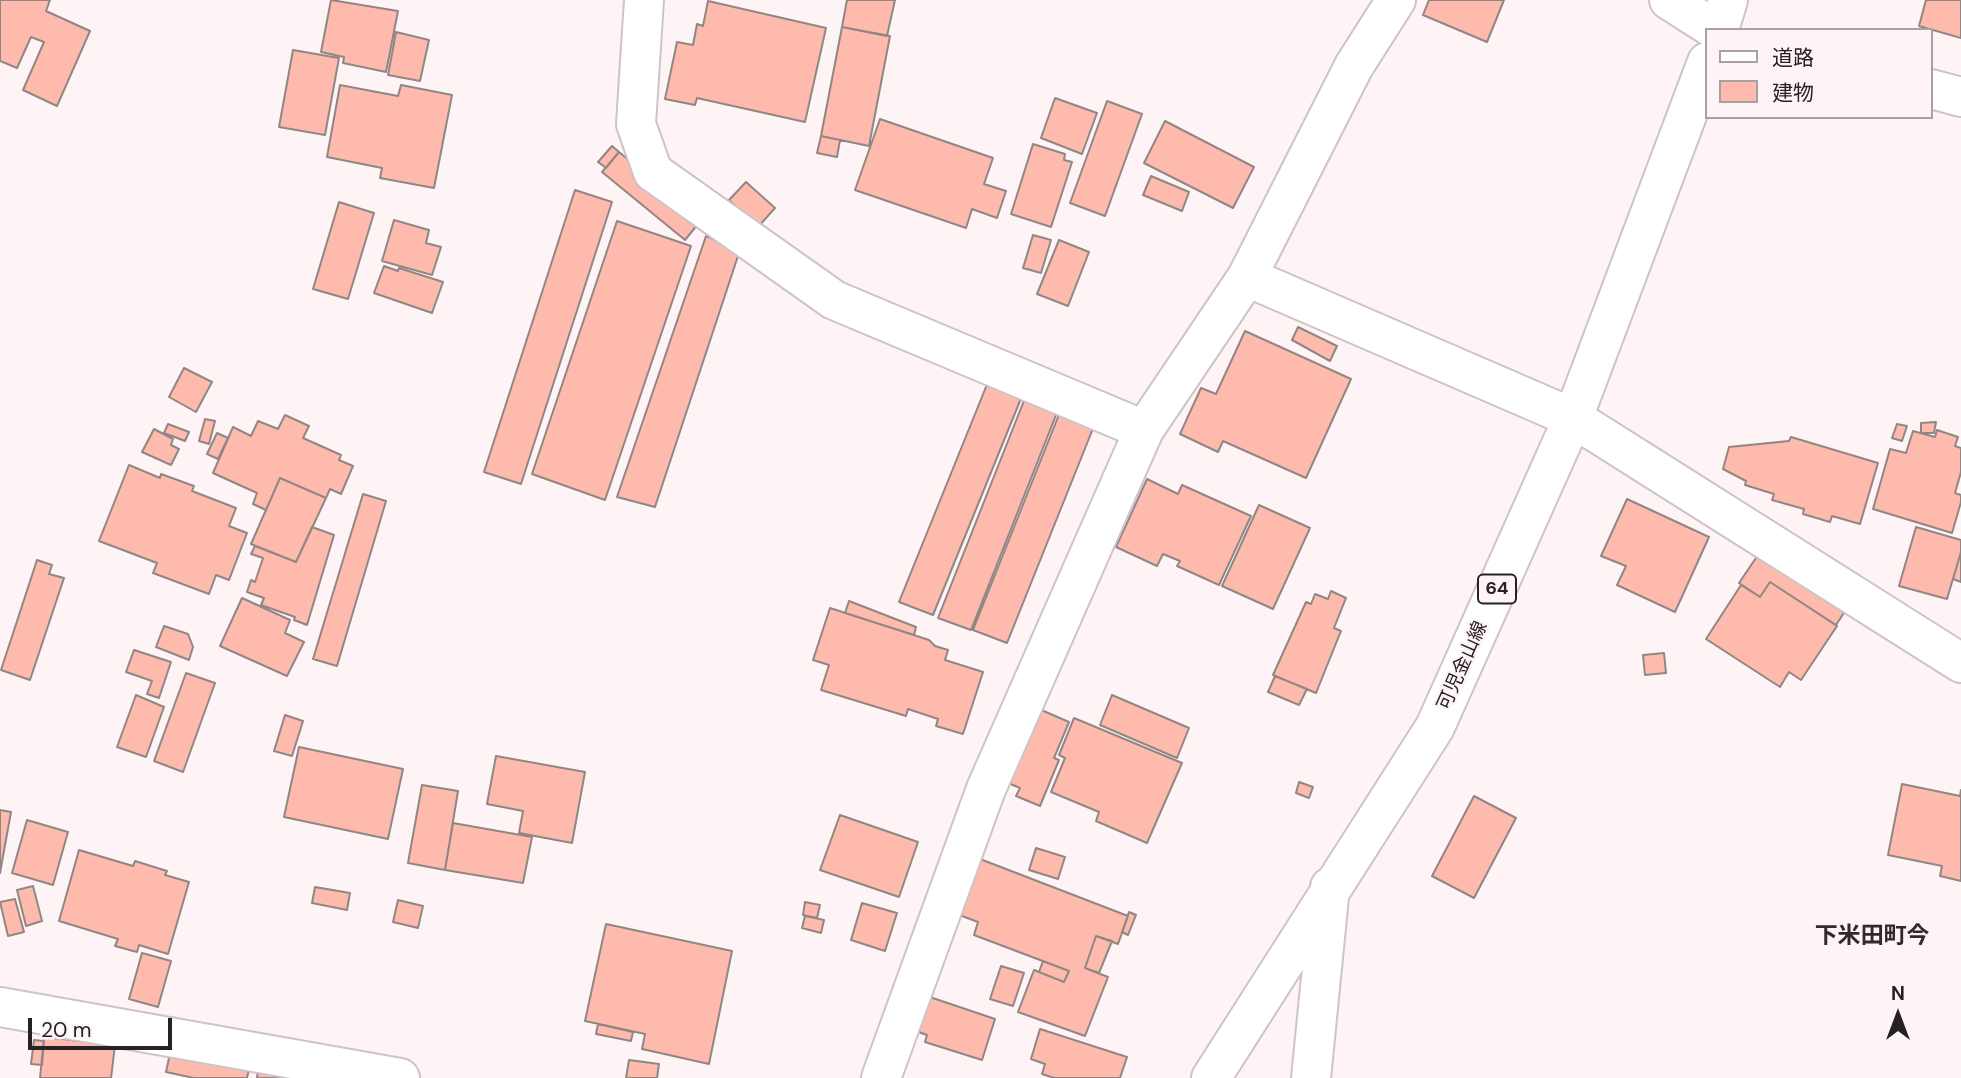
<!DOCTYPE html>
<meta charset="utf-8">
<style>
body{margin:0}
#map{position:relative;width:1961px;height:1078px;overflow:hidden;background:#fef4f6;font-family:"DM Sans","Noto Sans JP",sans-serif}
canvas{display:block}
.legend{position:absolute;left:1705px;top:28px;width:228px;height:91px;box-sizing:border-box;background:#fef4f6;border:2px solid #a8a0a2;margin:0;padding:9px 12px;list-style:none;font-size:21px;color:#262223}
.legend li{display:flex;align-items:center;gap:14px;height:35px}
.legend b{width:35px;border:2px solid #a8a0a2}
.north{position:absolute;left:1863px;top:980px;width:70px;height:70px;-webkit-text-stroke:5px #fef4f6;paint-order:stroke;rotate:0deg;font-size:19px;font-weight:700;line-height:28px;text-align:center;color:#262223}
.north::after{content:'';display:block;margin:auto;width:24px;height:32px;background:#262223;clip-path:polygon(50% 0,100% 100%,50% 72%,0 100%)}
.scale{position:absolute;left:28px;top:1018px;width:144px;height:32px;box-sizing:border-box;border:4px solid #262223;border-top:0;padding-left:9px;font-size:21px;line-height:24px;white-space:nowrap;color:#262223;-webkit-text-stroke:5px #fef4f6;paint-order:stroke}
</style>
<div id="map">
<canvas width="1961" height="1078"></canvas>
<ul class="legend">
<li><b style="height:9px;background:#fff"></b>道路</li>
<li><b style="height:19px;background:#febaad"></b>建物</li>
</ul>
<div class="north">N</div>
<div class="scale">20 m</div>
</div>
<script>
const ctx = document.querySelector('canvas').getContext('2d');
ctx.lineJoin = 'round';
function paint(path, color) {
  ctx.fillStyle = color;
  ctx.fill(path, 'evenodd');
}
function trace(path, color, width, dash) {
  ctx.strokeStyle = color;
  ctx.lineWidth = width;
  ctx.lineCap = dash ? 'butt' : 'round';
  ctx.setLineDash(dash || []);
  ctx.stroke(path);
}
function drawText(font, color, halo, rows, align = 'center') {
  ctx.font = font + ' "DM Sans","Noto Sans JP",sans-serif';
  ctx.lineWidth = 5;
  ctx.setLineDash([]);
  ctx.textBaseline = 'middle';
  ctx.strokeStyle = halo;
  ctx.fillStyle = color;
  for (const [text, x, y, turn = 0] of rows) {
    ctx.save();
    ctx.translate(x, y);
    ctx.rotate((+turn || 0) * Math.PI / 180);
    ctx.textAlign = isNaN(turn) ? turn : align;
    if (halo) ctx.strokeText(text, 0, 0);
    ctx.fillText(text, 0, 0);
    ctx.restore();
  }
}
const building = new Path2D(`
 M0,0H50L46,11L90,31L57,106L23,90L44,42L31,37L17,68L0,61Z
 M331,0L398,11L386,72L343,63L344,57L321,52Z
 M847,0H895L887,36L842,27Z
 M1429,0H1504L1487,42L1423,15Z
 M1926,0H1961V38L1919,26Z
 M708,1L826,28L805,122L697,98L695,105L665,99L677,42L693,45L697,24L703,26Z
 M842,27L890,36L869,146L821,136Z
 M396,32L429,40L420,81L388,75Z
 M293,50L339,58L325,135L279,127Z
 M340,85L398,96L401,85L452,95L434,188L380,178L382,168L327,157Z
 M1055,98L1097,113L1082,154L1041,138Z
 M1107,101L1142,114L1105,216L1070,203Z
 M880,119L993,158L984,184L1006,191L997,218L972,209L966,228L855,190Z
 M1165,121L1254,167L1233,208L1144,163Z
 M821,136L840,140L837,157L817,153Z
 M1033,144L1065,154L1064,160L1072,162L1051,227L1011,214Z
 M612,146L619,152L606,168L598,162Z
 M619,152L702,219L685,240L602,172Z
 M1151,176L1189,192L1182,211L1143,195Z
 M746,182L775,208L758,227L729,200Z
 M575,190L612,202L521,484L484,472Z
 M339,202L374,213L348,299L313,289Z
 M394,220L429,230L426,243L441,247L432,275L382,261Z
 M617,221L691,246L605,500L532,474Z
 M1033,235L1051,240L1041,273L1023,268Z
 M706,236L740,250L655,507L617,497Z
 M1059,240L1089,252L1068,306L1037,294Z
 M384,266L398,271L399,268L443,282L432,313L374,293Z
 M1298,327L1337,346L1330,361L1292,340Z
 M1245,331L1351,379L1306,478L1223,441L1218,452L1180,434L1201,388L1216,394Z
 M184,368L212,382L196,412L169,397Z
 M990,377L1024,391L933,615L899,602Z
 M1027,393L1060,405L971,630L938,618Z
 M1062,407L1096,421L1007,643L973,630Z
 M285,415L309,426L303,438L341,455L339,460L353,466L341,494L330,489L326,498L280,478L266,510L253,504L257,493L213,473L233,427L251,436L258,421L278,429Z
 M205,419L215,421L209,444L199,441Z
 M1936,422L1934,433H1921V423Z
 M168,424L189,432L185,441L164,433Z
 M1897,424L1907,426L1902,441L1892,438Z
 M154,429L173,439L171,445L179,449L171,465L142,452Z
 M1937,430L1958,437L1955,446L1961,448V472L1955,493L1961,495V502L1952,533L1873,509L1890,449L1906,453L1913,431L1935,437Z
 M217,433L228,438L218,459L207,454Z
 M1791,437L1878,463L1860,524L1832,516L1830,522L1803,514L1804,509L1772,500L1774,494L1745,485L1746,481L1723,469L1729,447L1789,441Z
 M129,465L160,478L161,474L194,486L192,491L236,508L229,526L247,533L229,580L216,575L209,594L153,573L157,563L99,541Z
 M280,478L326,498L296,562L251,544Z
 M1147,479L1178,494L1182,485L1251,516L1219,585L1177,566L1180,561L1163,554L1157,566L1116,547Z
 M363,494L386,501L337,666L313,659Z
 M1627,499L1709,537L1675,612L1617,585L1626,566L1601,556Z
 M1259,505L1310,528L1273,609L1222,586Z
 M312,527L334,535L307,625L294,620L295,617L261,605L264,598L247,592L251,580L255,582L263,558L251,554L255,546L296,562Z
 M1916,527L1961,540V552L1947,599L1899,586Z
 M1764,546L1851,602L1836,625L1770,582L1760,597L1739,583Z
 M1961,552V582L1953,579Z
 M37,560L52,565L49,574L64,578L30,680L1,670Z
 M1770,582L1837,626L1801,680L1789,672L1780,687L1706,639L1741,585L1760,597Z
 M1331,591L1346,598L1334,628L1341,631L1316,693L1273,675L1306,602L1311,604L1315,594L1328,599Z
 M242,598L290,620L285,633L304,642L287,676L220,646Z
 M849,601L916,627L914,635L845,613Z
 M830,608L929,640L935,646L948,650L945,660L983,672L963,734L936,726L938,719L908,709L906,716L821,690L829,665L813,660Z
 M164,626L188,634L193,647L189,660L156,647Z
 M134,650L171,662L159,698L147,694L152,681L126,672Z
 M1664,653L1666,673L1645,675L1643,655Z
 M186,673L215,683L183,772L154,761Z
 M1275,676L1307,689L1299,705L1268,692Z
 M136,695L164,707L146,757L117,747Z
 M1112,695L1189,728L1177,758L1100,725Z
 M1032,706L1069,722L1054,758L1059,760L1040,806L1016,796L1020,788L1001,780Z
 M285,715L303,721L292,756L274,751Z
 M1074,718L1182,763L1147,843L1096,821L1099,812L1051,792L1065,758L1059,755Z
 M299,747L403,769L388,839L284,817Z
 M496,756L585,772L572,843L519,833L523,811L487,804Z
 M1299,782L1313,787L1309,798L1296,793Z
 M1902,784L1960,796L1961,790V881L1940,876L1942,866L1888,855Z
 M422,785L458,791L445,870L408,863Z
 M1474,796L1516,818L1474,898L1432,876Z
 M0,810L11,812L0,873Z
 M840,815L918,842L899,897L820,870Z
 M27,820L68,832L53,885L12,873Z
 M453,823L532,837L523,883L445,870Z
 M1036,848L1065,857L1058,879L1029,870Z
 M79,850L133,866L135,861L167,871L165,875L189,882L168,954L139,945L137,952L115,946L118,939L59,921Z
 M967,854L1128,916L1118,944L1096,936L1085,968L1108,977L1085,1036L1018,1012L1034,970L1064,982L1069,971L974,935L978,922L946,910Z
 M33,886L42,921L26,926L17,890Z
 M315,887L350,893L347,910L312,903Z
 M15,899L24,932L8,936L0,902Z
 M398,900L423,906L418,928L393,922Z
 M805,902L820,905L817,918L803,915Z
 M862,903L897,913L885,951L851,940Z
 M1129,912L1136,915L1128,935L1122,932Z
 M805,916L824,920L821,933L802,928Z
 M606,924L732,951L709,1064L642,1049L645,1034L585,1021Z
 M1096,936L1112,941L1099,973L1085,968Z
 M142,953L171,961L158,1007L129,999Z
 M1043,961L1069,971L1064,982L1039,972Z
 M1001,966L1024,973L1013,1006L990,999Z
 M918,993L995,1019L982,1060L925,1042L927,1035L907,1028Z
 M598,1024L633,1032L631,1041L596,1034Z
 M1040,1029L1127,1057L1120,1078H1054L1042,1074L1045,1064L1031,1059Z
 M44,1037L115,1045L111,1078H40Z
 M34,1040L44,1041L42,1065L31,1064Z
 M171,1049L250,1065L247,1078H194L166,1072Z
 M629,1060L659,1064L657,1078H626Z
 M258,1070L300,1078H257Z`);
paint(building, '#febaad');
trace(building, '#908785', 2);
const minor = new Path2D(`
 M644,0L636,124L653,172L834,300L1144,430
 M1669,0L1716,30
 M1931,89L1961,97
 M1247,277L1573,418L1961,663
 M0,1007L400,1078
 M881,1078L986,789L1144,430L1247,277L1354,66L1396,0
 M1311,1078L1330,887`);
const major = new Path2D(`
 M1719,30L1728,0
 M1211,1078L1435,727L1573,418L1707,62`);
trace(minor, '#cec4c7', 42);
trace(major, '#cec4c7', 42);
trace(minor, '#fff', 38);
trace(major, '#fff', 38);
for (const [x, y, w] of [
 [1497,589,38]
]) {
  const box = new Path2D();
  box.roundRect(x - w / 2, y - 14.5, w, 29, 5);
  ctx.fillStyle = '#fef4f6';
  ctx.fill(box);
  trace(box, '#262223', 2);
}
drawText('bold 18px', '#262223', null, [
 ["64",1497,589]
]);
drawText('19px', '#262223', '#fef4f6', [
 ["可児金山線",1463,666,-66]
]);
drawText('bold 23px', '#31292b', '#fef4f6', [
 ["下米田町今",1872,937]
]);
</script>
